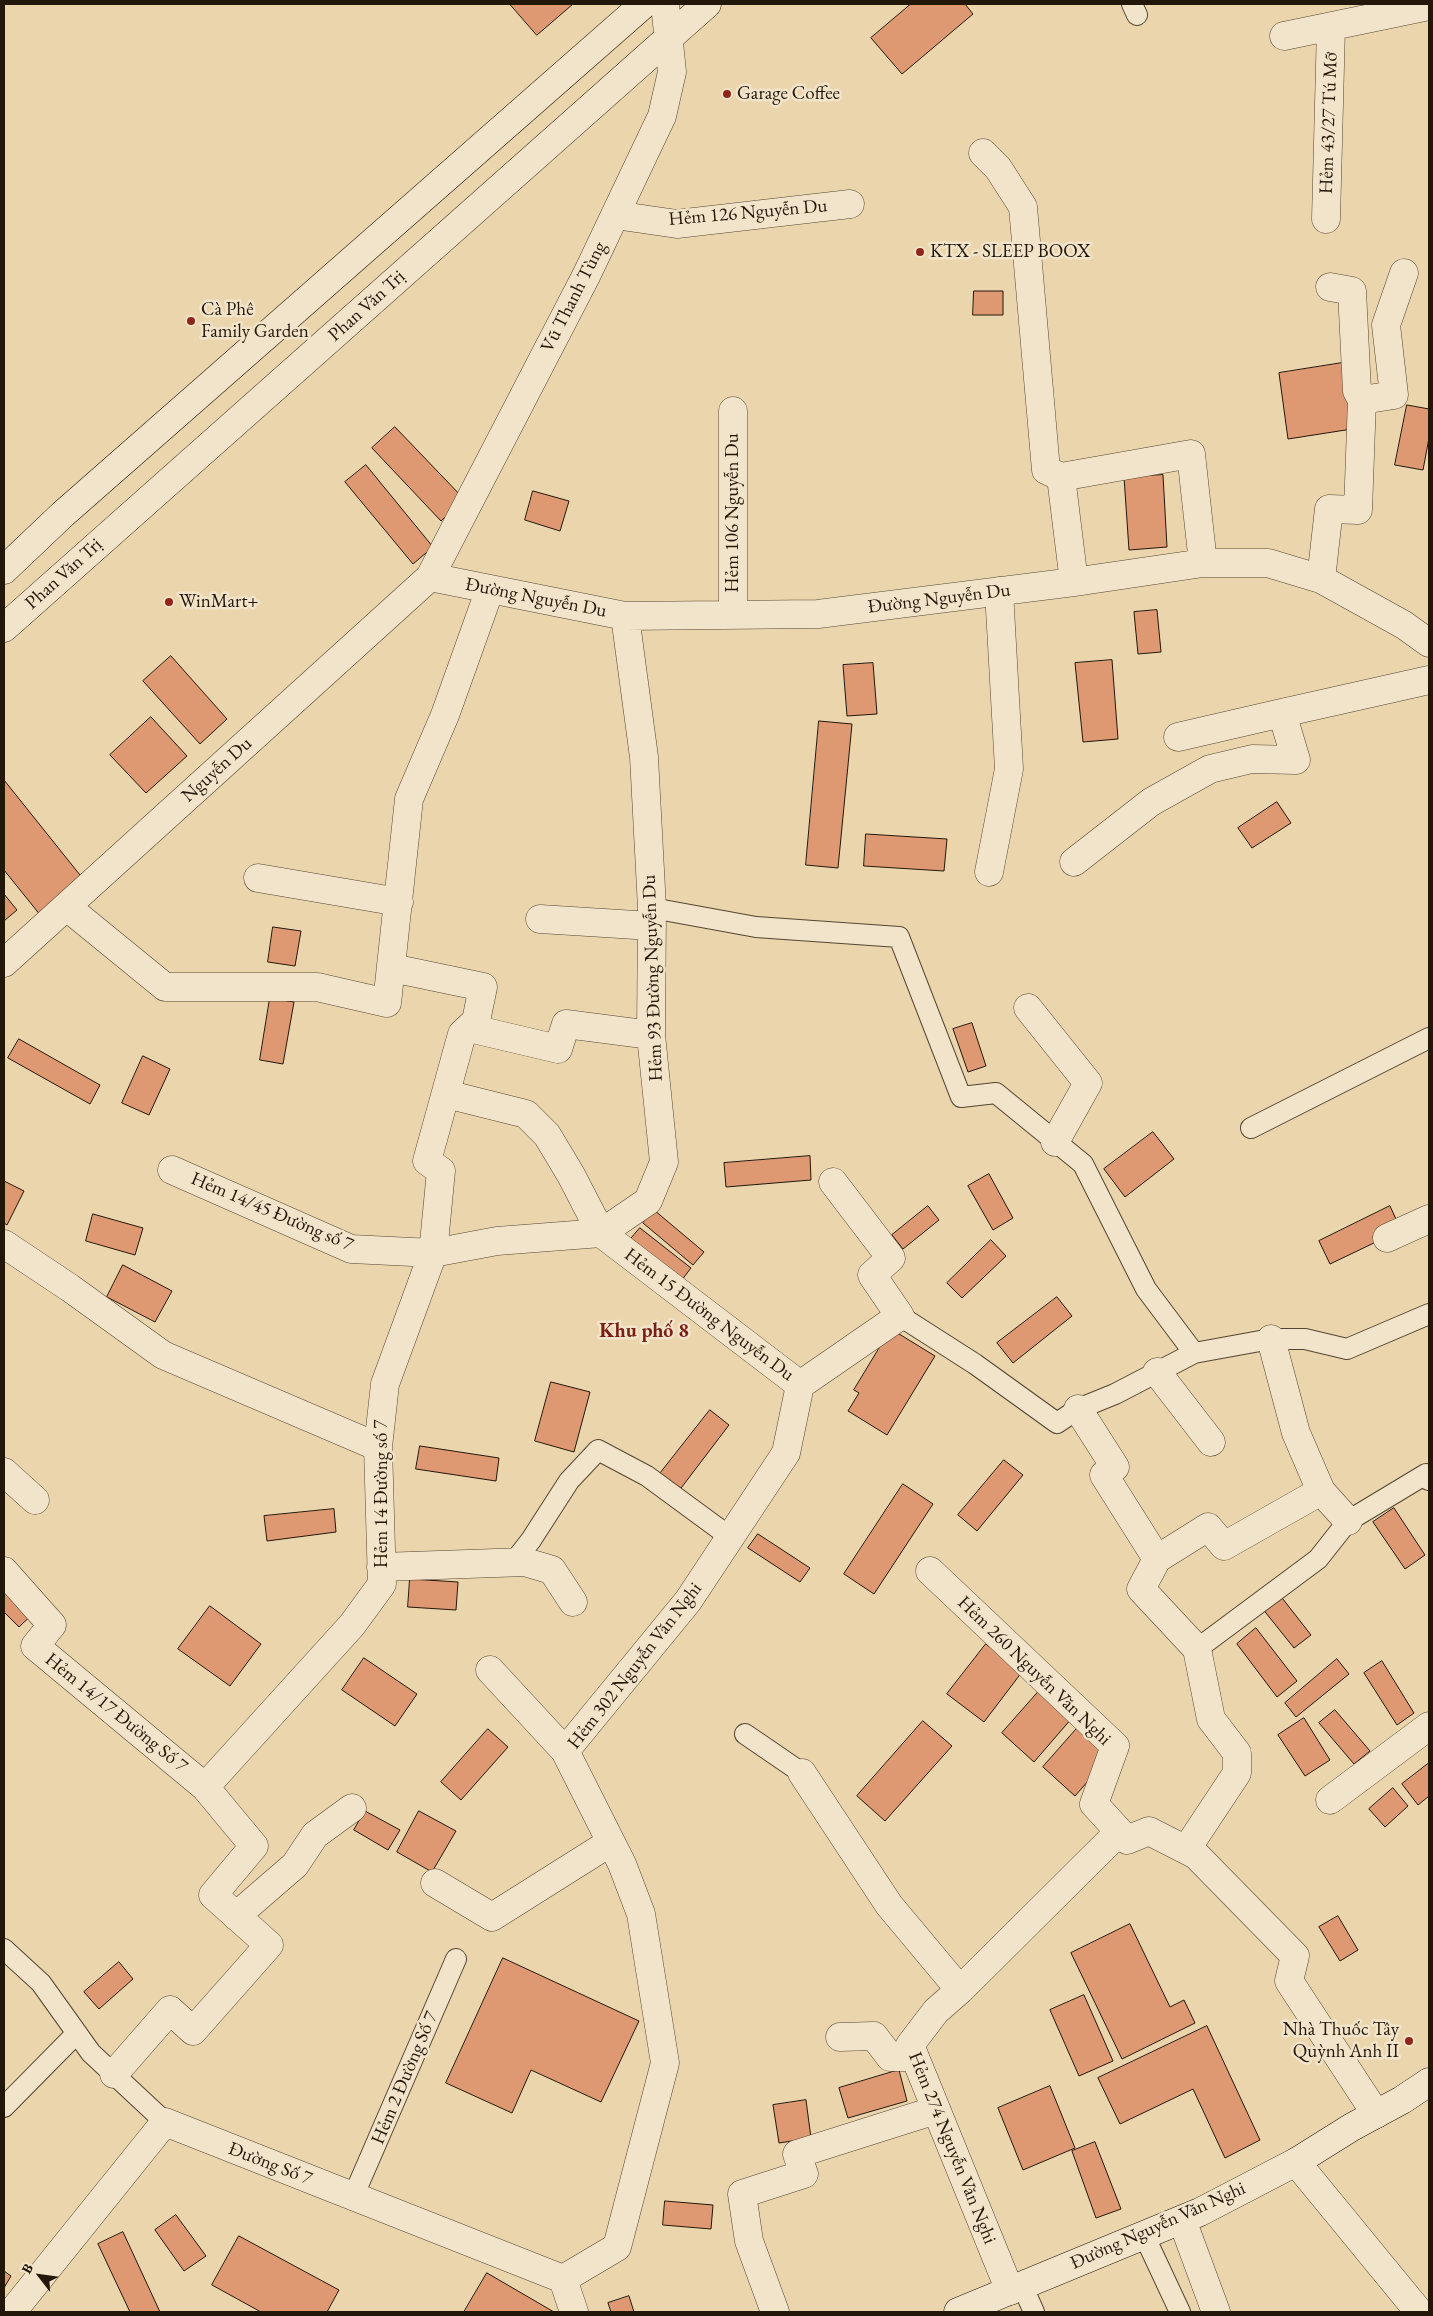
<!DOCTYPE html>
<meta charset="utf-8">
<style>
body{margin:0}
#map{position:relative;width:1433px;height:2316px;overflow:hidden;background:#ebd5ad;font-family:"EB Garamond",serif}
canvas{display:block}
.frame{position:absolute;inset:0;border:5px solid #221709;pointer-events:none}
.north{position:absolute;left:15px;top:2251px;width:50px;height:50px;-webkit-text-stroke:4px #f2e4ca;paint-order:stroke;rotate:300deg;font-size:14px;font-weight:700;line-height:20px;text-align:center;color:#221709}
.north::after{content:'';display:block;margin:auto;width:18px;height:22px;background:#221709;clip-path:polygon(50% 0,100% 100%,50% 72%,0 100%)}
</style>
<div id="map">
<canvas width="1433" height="2316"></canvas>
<div class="frame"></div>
<div class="north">B</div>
</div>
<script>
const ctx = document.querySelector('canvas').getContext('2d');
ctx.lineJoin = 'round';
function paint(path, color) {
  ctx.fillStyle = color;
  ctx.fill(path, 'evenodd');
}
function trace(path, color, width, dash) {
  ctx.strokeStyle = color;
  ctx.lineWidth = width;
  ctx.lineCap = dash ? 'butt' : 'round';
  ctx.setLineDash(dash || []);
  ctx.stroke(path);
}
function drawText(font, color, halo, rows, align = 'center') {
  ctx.font = font + ' "EB Garamond",serif';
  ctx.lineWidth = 5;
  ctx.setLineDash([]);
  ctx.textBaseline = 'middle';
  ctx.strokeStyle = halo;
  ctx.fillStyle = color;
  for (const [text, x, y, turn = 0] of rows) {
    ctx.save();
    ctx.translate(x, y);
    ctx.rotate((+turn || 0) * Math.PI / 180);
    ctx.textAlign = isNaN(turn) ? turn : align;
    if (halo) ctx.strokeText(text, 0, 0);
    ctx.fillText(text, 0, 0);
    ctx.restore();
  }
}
const building = new Path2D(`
 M510,4H573L537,35Z
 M911,4H965L973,14L902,74L871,38Z
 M974,291H1003V315H973Z
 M1342,363L1352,429L1288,439L1279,373Z
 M1407,405L1429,409V438L1423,470L1395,465Z
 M395,427L464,499L441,521L372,448Z
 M366,465L433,547L413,564L345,482Z
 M1163,475L1167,547L1129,550L1124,477Z
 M533,491L569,501L560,531L525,520Z
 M1157,610L1161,652L1138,654L1134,612Z
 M171,656L227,719L200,744L143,681Z
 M1112,660L1118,739L1083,742L1075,663Z
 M873,663L877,714L847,716L843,665Z
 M151,717L187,756L146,793L110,755Z
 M819,721L852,724L838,868L806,865Z
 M4,780L84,880L41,916L4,870Z
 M1277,802L1291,823L1252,848L1238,828Z
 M866,834L947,839L944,871L864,866Z
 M4,894L17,910L4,921Z
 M273,927L301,931L295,966L268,962Z
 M270,998L294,1002L283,1064L260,1060Z
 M972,1023L986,1066L968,1072L953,1029Z
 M19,1039L100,1085L90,1104L8,1058Z
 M143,1056L170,1069L149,1115L122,1103Z
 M1153,1132L1174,1159L1125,1197L1104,1169Z
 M810,1156L811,1180L726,1187L724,1163Z
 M989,1174L1013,1218L993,1230L968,1186Z
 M4,1181L24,1191L7,1225L4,1223Z
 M928,1206L939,1220L903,1249L892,1235Z
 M1390,1206L1401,1230L1330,1264L1319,1241Z
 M654,1210L704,1252L693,1265L643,1223Z
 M93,1214L143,1228L135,1255L86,1241Z
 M640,1228L691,1268L681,1281L629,1241Z
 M991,1240L1006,1256L962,1298L947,1283Z
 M123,1265L172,1291L155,1322L107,1297Z
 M1057,1297L1072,1316L1013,1363L997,1343Z
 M891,1329L935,1356L887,1435L848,1411L859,1393L854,1390Z
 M551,1382L590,1392L574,1452L535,1441Z
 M710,1410L729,1425L675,1496L655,1480Z
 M420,1446L499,1458L496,1481L416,1469Z
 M1004,1460L1023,1475L977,1531L958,1515Z
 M903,1484L933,1504L874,1594L844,1574Z
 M1394,1508L1425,1555L1405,1569L1373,1522Z
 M334,1509L336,1532L267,1541L264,1516Z
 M758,1534L810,1568L800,1582L748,1548Z
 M4,1576L38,1609L19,1627L4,1612Z
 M410,1579L458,1582L456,1610L408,1607Z
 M1279,1594L1311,1635L1294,1648L1262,1608Z
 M210,1606L261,1644L230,1686L178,1649Z
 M1256,1628L1297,1681L1277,1697L1237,1644Z
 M986,1644L1022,1672L984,1722L947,1694Z
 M364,1658L417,1694L395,1726L342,1690Z
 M1337,1659L1349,1674L1296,1717L1285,1703Z
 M1382,1661L1414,1713L1397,1725L1364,1673Z
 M1040,1690L1072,1718L1034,1762L1002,1733Z
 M1335,1710L1370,1751L1354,1764L1319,1723Z
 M1304,1718L1330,1760L1305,1776L1278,1735Z
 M923,1721L952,1746L885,1821L857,1796Z
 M1080,1725L1112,1754L1075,1796L1043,1767Z
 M488,1729L508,1747L461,1800L441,1782Z
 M1429,1763V1796L1418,1805L1402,1784Z
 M1393,1788L1408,1806L1385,1827L1369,1809Z
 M365,1811L400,1830L388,1850L354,1830Z
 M419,1811L456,1831L432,1872L397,1852Z
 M1338,1916L1358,1950L1340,1961L1319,1927Z
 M1130,1924L1170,2007L1184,2000L1195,2023L1122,2059L1071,1953Z
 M503,1958L639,2021L601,2102L531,2070L512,2113L446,2083Z
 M119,1962L133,1979L99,2009L84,1992Z
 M1084,1995L1113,2061L1079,2076L1050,2010Z
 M1207,2026L1260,2140L1225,2158L1193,2089L1120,2124L1098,2078Z
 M899,2070L907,2101L848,2118L839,2088Z
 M1050,2086L1075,2148L1023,2170L998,2108Z
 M806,2100L811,2138L779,2143L773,2105Z
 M1095,2142L1121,2209L1096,2218L1072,2151Z
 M665,2201L713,2205L711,2229L663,2225Z
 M176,2215L206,2256L184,2271L155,2230Z
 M123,2232L160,2312H130L98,2244Z
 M239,2236L339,2290L327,2312H261L212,2285Z
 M4,2271L11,2276L4,2288Z
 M487,2273L554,2312H464Z
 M629,2296L634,2312H611L608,2303Z`);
paint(building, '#df9972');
trace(building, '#221709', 1);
const service = new Path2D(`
 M1132,4L1137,15
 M652,908L756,927L899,937L961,1097L996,1093L1083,1164L1146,1289L1194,1353
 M1251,1128L1429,1038
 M900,1316L975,1364L1057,1423L1078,1409L1115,1394L1194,1353L1271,1339H1305L1347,1349L1429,1314
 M513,1563L531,1540L569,1481L598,1450L647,1476L730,1537
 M1197,1649L1318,1559L1348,1521L1426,1474L1429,1480
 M745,1734L802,1773
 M4,1949L41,1983L91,2053L165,2122
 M4,2107L77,2033
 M353,2197L456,1959
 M1144,2235L1180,2312
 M1022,2285L1034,2312`);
const minor = new Path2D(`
 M1284,36L1429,6
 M983,153L998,168L1023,207L1046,470L1061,477L1074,582
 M615,215L677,224L850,204
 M1326,219L1331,27
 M1330,287L1352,291L1357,391L1362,400
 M1061,477L1191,454L1203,563
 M430,577L625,616L818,614L1074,582L1203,563H1268L1321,579L1404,625L1429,643
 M1321,579L1329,509L1358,510L1362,400L1394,395L1386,325L1404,273
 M733,615V411
 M1178,737L1282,713
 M1074,862L1151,802L1210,769L1252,759L1296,760L1282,713L1429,680
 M989,872L1009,769L999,591
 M258,878L399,902
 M67,907L165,987H317L387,1003L409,799L445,715L490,589
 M540,919L652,926
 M4,963L430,577L587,274L662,116L672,72L665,4
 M1028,1008L1088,1083L1055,1142
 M469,1028L558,1049L566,1024L651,1035
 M446,1094L526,1114L547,1135L571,1175L601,1233L800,1385L900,1316L872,1275L891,1258L833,1182
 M172,1170L351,1249L433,1253L497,1241L601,1233L648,1201L664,1162L651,1035L652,908L644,757L625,616
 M1387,1238L1429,1219
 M4,1244L70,1288L163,1355L378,1447
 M1271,1339L1296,1433L1321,1491
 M1157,1372L1211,1442
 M1078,1409L1115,1467L1104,1475L1157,1559L1141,1589L1197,1649L1211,1719L1237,1753V1773L1186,1850
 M4,1472L35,1500
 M1157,1559L1208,1527L1224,1546L1321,1491L1348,1521
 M381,1567L525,1562L552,1570L573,1602
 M4,1571L52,1625L35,1646L205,1787
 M930,1571L1115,1746L1094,1804L1127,1840L1149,1831L1196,1855L1295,1956L1289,1981L1376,2114
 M490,1670L565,1751
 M802,1773L889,1905L960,1990L936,2011L910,2045L1010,2291
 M1330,1800L1429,1726
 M435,1883L492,1917L611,1842
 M236,1916L295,1865L315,1835L352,1808
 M960,1990L1119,1832
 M840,2037L874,2036L890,2057H914
 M114,2074L170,2010L193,2031L269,1945L213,1895L254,1846L205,1787L352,1625L382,1584L378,1447L385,1384L433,1253L441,1171L427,1161L462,1034L476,1021L483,987L392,968
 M1296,2162L1419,2312
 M1182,2220L1216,2312
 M563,2279L617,2247L665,2063L641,1914L622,1864L565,1751L688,1601L786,1453L800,1385
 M12,2312L165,2122L563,2279L574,2312
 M775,2312L749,2241L742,2194L804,2174L797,2154L936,2110`);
const secondary = new Path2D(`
 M4,570L63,514L644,4
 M4,628L707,4
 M958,2312L1200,2212L1296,2162L1352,2127L1402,2100L1429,2082`);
trace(service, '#544632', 22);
trace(minor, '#544632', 29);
trace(secondary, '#221709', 29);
trace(service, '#f2e4ca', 20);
trace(minor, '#f2e4ca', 28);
trace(secondary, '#f2e4ca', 28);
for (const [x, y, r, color] of [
 [727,94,5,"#8f2418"],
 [920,252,5,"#8f2418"],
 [191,321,5,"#8f2418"],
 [169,602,5,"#8f2418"],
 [1409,2041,5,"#8f2418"]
]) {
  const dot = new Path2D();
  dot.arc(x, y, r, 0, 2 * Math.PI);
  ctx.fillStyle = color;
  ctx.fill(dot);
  trace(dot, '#f2e4ca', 2);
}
drawText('19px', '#221709', '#f2e4ca', [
 ["Garage Coffee",737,94],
 ["KTX - SLEEP BOOX",930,252],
 ["Cà Phê",201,310],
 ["Family Garden",201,332],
 ["WinMart+",179,602],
 ["Nhà Thuốc Tây",1399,2030,"right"],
 ["Quỳnh Anh II",1399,2052,"right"]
], 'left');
drawText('19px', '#221709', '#f2e4ca', [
 ["Hẻm 43/27 Tú Mỡ",1329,123,-88],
 ["Hẻm 126 Nguyễn Du",748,213,-5],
 ["Vũ Thanh Tùng",574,297,-63],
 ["Phan Văn Trị",367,306,-42],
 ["Hẻm 106 Nguyễn Du",733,513,-90],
 ["Phan Văn Trị",64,574,-42],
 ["Đường Nguyễn Du",536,598,11],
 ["Đường Nguyễn Du",939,599,-7],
 ["Nguyễn Du",217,770,-42],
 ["Hẻm 93 Đường Nguyễn Du",653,978,-92],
 ["Hẻm 14/45 Đường số 7",272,1212,23],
 ["Hẻm 15 Đường Nguyễn Du",709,1315,37],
 ["Hẻm 14 Đường số 7",382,1494,-90],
 ["Hẻm 302 Nguyễn Văn Nghi",635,1666,-52],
 ["Hẻm 260 Nguyễn Văn Nghi",1034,1671,44],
 ["Hẻm 14/17 Đường Số 7",116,1713,39],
 ["Hẻm 2 Đường Số 7",405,2078,-67],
 ["Hẻm 274 Nguyễn Văn Nghi",952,2148,68],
 ["Đường Số 7",270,2164,21],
 ["Đường Nguyễn Văn Nghi",1158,2226,-24]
]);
drawText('bold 20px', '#7a1f14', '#f2e4ca', [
 ["Khu phố 8",644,1332]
]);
</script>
